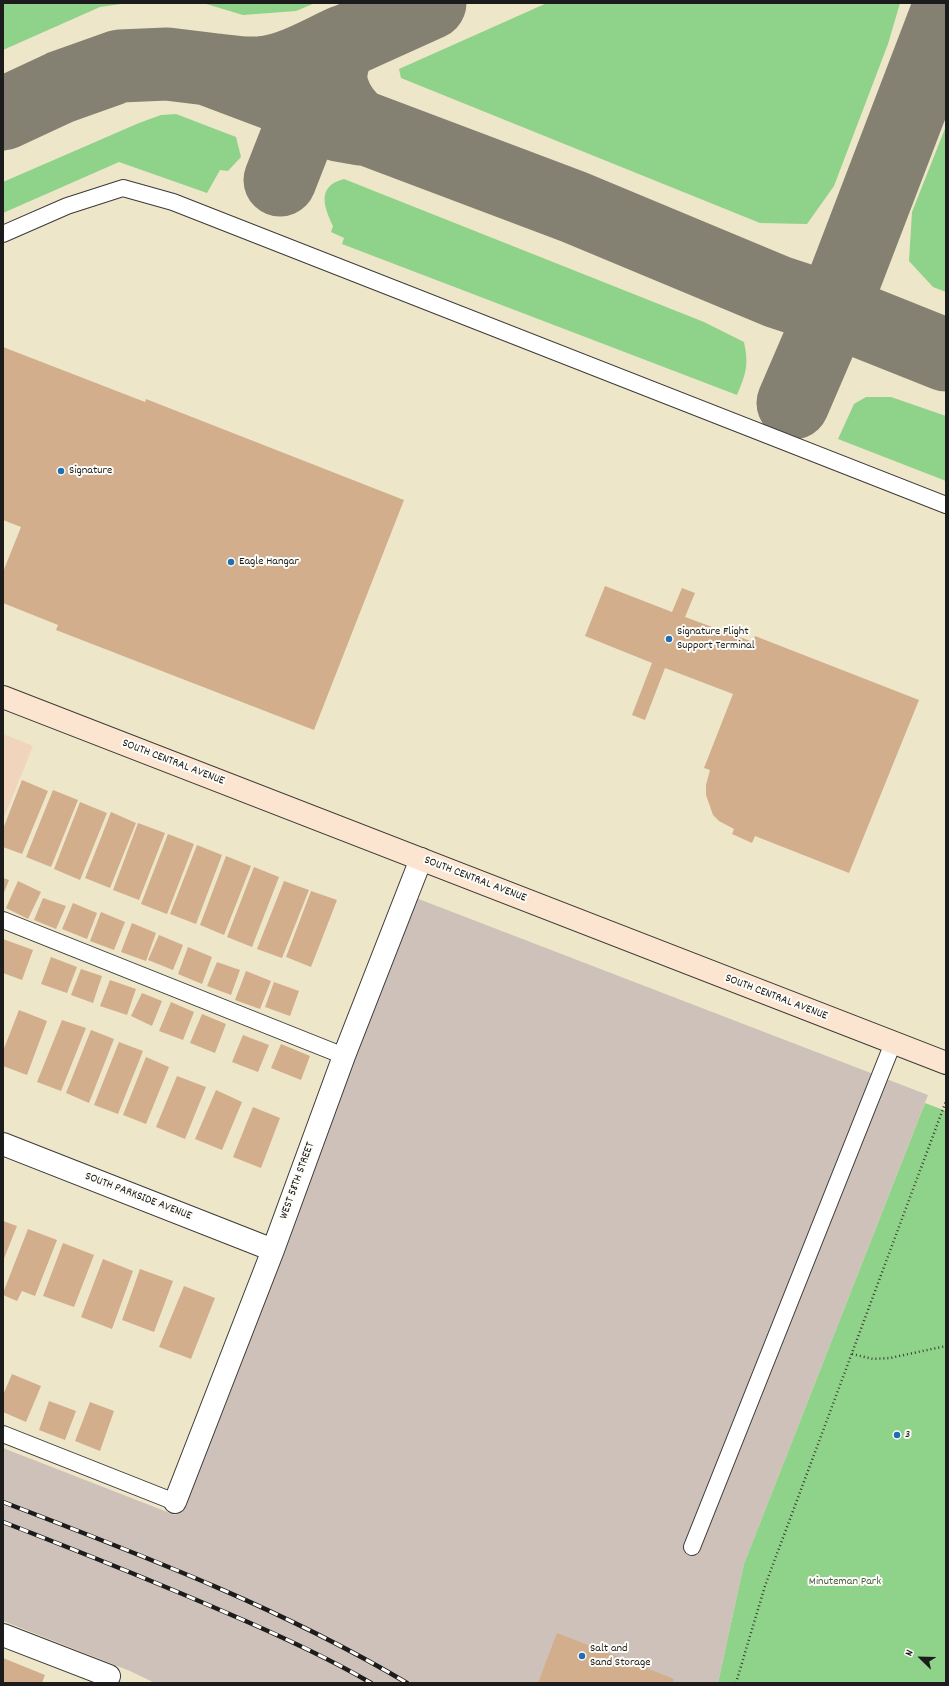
<!DOCTYPE html>
<style>
body{margin:0}
#map{position:relative;width:949px;height:1686px;overflow:hidden;background:#eee6c9;font-family:Dekko,sans-serif}
canvas{display:block}
.frame{position:absolute;inset:0;border:4px solid #1c1c1c;pointer-events:none}
.north{position:absolute;left:901px;top:1638px;width:40px;height:40px;-webkit-text-stroke:3px #fdfcf7;paint-order:stroke;rotate:293deg;font-size:11px;font-weight:700;line-height:16px;text-align:center;color:#1c1c1c}
.north::after{content:'';display:block;margin:auto;width:14px;height:18px;background:#1c1c1c;clip-path:polygon(50% 0,100% 100%,50% 72%,0 100%)}
</style>
<div id="map">
<canvas width="949" height="1686"></canvas>
<div class="frame"></div>
<div class="north">N</div>
</div>
<script>
const ctx = document.querySelector('canvas').getContext('2d');
ctx.lineJoin = 'round';
function paint(path, color) {
  ctx.fillStyle = color;
  ctx.fill(path, 'evenodd');
}
function trace(path, color, width, dash) {
  ctx.strokeStyle = color;
  ctx.lineWidth = width;
  ctx.lineCap = dash ? 'butt' : 'round';
  ctx.setLineDash(dash || []);
  ctx.stroke(path);
}
function drawText(font, color, halo, rows, align = 'center') {
  ctx.font = font + ' Dekko,sans-serif';
  ctx.lineWidth = 4;
  ctx.setLineDash([]);
  ctx.textBaseline = 'middle';
  ctx.strokeStyle = halo;
  ctx.fillStyle = color;
  for (const [text, x, y, turn = 0] of rows) {
    ctx.save();
    ctx.translate(x, y);
    ctx.rotate((+turn || 0) * Math.PI / 180);
    ctx.textAlign = isNaN(turn) ? turn : align;
    if (halo) ctx.strokeText(text, 0, 0);
    ctx.fillText(text, 0, 0);
    ctx.restore();
  }
}
paint(new Path2D(`
 M3,734L33,746L3,820Z`), '#f0d5bc');
paint(new Path2D(`
 M416,898L928,1095L744,1564L718,1683H155L130,1671L3,1621V1448L175,1515Z`), '#cec1b9');
paint(new Path2D(`
 M3,3H128L100,7L3,50Z
 M203,3H315L296,11L243,15Z
 M547,3H900L888,44L834,186L807,224L760,223L401,78L399,69Z
 M176,114L236,137L241,157L228,171L220,170L207,193L119,162L3,213V182L139,123L161,115Z
 M946,126V292L933,287L909,261L912,212Z
 M344,179L704,322L744,342C749,365 746,374 737,395L342,244L344,238L331,232L333,226C324,207 316,186 344,179Z
 M866,397H891L946,416V481L838,439L854,404Z
 M925,1103L946,1111V1683H718L744,1564Z`), '#8fd28a');
trace(new Path2D(`
 M217,70C234,72 250,75 267,72C294,68 320,52 345,41C318,73 333,104 361,129L338,125
 M3,114L61,87L120,66L167,64L208,69L574,207L778,292L833,310L946,355
 M280,180L325,65L335,46L430,3
 M793,403L833,310L946,15`), '#858172', 73);
paint(new Path2D(`
 M3,347L145,402L146,399L404,500L314,730L56,630L58,625L3,603V572L21,527L3,520Z
 M605,586L672,612L682,588L695,593L685,617L753,642L755,636L919,700L849,873L755,836L752,843L732,834L734,829L719,821L713,815L706,795V785L710,770L704,768L733,694L665,668L645,720L632,715L652,663L585,636Z
 M22,780L48,791L22,854L3,847V829Z
 M53,790L78,800L51,867L26,857Z
 M80,802L107,813L80,880L54,869Z
 M111,812L136,823L110,888L85,878Z
 M138,823L165,833L139,900L113,890Z
 M168,834L194,844L167,914L141,904Z
 M197,845L222,855L196,924L170,914Z
 M226,856L251,866L224,935L200,925Z
 M254,867L279,877L252,947L227,937Z
 M3,878L9,880L3,895Z
 M18,881L41,892L28,919L6,908Z
 M284,881L309,890L282,958L257,949Z
 M311,891L337,900L311,967L286,957Z
 M43,898L66,906L56,929L34,920Z
 M73,903L97,913L87,939L62,929Z
 M101,912L125,922L114,950L90,941Z
 M132,923L156,933L146,961L121,952Z
 M159,935L183,945L173,970L148,960Z
 M3,939L33,950L22,980L3,973Z
 M188,947L212,957L202,984L178,974Z
 M51,957L77,967L67,993L41,984Z
 M217,962L240,970L231,995L207,986Z
 M81,969L102,976L93,1003L71,995Z
 M246,971L271,981L260,1009L235,1000Z
 M110,980L136,989L127,1015L100,1006Z
 M274,982L299,991L290,1016L265,1007Z
 M142,993L162,1001L152,1026L131,1016Z
 M171,1002L194,1012L183,1040L159,1031Z
 M19,1010L47,1021L27,1075L3,1066V1051Z
 M202,1014L226,1024L215,1053L190,1043Z
 M62,1020L86,1028L61,1091L37,1082Z
 M91,1030L114,1039L89,1103L66,1093Z
 M243,1035L269,1045L258,1072L232,1062Z
 M119,1042L143,1051L118,1114L94,1105Z
 M281,1044L310,1056L301,1080L271,1068Z
 M146,1057L169,1067L146,1124L123,1115Z
 M177,1076L206,1087L185,1139L156,1127Z
 M216,1090L242,1102L222,1150L195,1139Z
 M253,1107L280,1118L261,1168L233,1157Z
 M3,1221L17,1226L3,1261Z
 M28,1229L57,1240L35,1296L22,1291L17,1301L3,1295V1293Z
 M63,1243L94,1255L74,1307L43,1296Z
 M103,1259L133,1271L112,1329L81,1317Z
 M140,1269L173,1281L154,1332L122,1320Z
 M184,1286L215,1298L191,1359L159,1347Z
 M12,1374L41,1386L26,1422L3,1412V1395Z
 M49,1401L76,1411L65,1440L39,1430Z
 M90,1402L114,1411L100,1451L75,1441Z
 M557,1633L674,1679L673,1683H538Z
 M3,1658L45,1675L42,1683H3Z`), '#d2ae8c');
const lane = new Path2D(`
 M3,234L67,206L123,188L173,202L946,505
 M3,920L344,1056
 M3,1434L175,1502
 M692,1547L893,1043`);
const street = new Path2D(`
 M3,1144L273,1250
 M175,1502L273,1250L344,1056L421,859
 M3,1635L109,1676L106,1683`);
const secondary = new Path2D(`
 M3,697L946,1063`);
trace(lane, '#3c3a36', 18);
trace(street, '#3c3a36', 24);
trace(secondary, '#3c3a36', 24);
trace(new Path2D(`
 M852,1354L873,1359L890,1358L946,1346
 M736,1683L765,1586L946,1101`), '#3c3a36', 2.5, [1, 3]);
trace(lane, '#fff', 16);
trace(street, '#fff', 22);
trace(secondary, '#fce5d0', 22);
const rail = new Path2D(`
 M3,1502C141,1555 279,1607 407,1683
 M3,1522C78,1551 153,1581 227,1613C276,1634 325,1656 371,1683`);
trace(rail, '#1c1c1c', 4.5);
trace(rail, '#fdfcf7', 3, [9]);
for (const [x, y, r, color] of [
 [61,471,4,"#1f6fb2"],
 [231,562,4,"#1f6fb2"],
 [669,639,4,"#1f6fb2"],
 [897,1435,4,"#1f6fb2"],
 [582,1656,4,"#1f6fb2"]
]) {
  const dot = new Path2D();
  dot.arc(x, y, r, 0, 2 * Math.PI);
  ctx.fillStyle = color;
  ctx.fill(dot);
  trace(dot, '#fdfcf7', 1.5);
}
drawText('12px', '#1c1c1c', '#fdfcf7', [
 ["Signature",69,471],
 ["Eagle Hangar",239,562],
 ["Signature Flight",677,632],
 ["Support Terminal",677,646],
 ["3",905,1435],
 ["Salt and",590,1649],
 ["Sand Storage",590,1663]
], 'left');
drawText('12px', '#1c1c1c', '#fdfcf7', [
 ["SOUTH CENTRAL AVENUE",173,763,21],
 ["SOUTH CENTRAL AVENUE",475,880,21],
 ["SOUTH CENTRAL AVENUE",776,998,21],
 ["WEST 58TH STREET",298,1181,-70],
 ["SOUTH PARKSIDE AVENUE",138,1197,21]
]);
drawText('12px', '#445c42', '#fdfcf7', [
 ["Minuteman Park",845,1582]
]);
</script>
